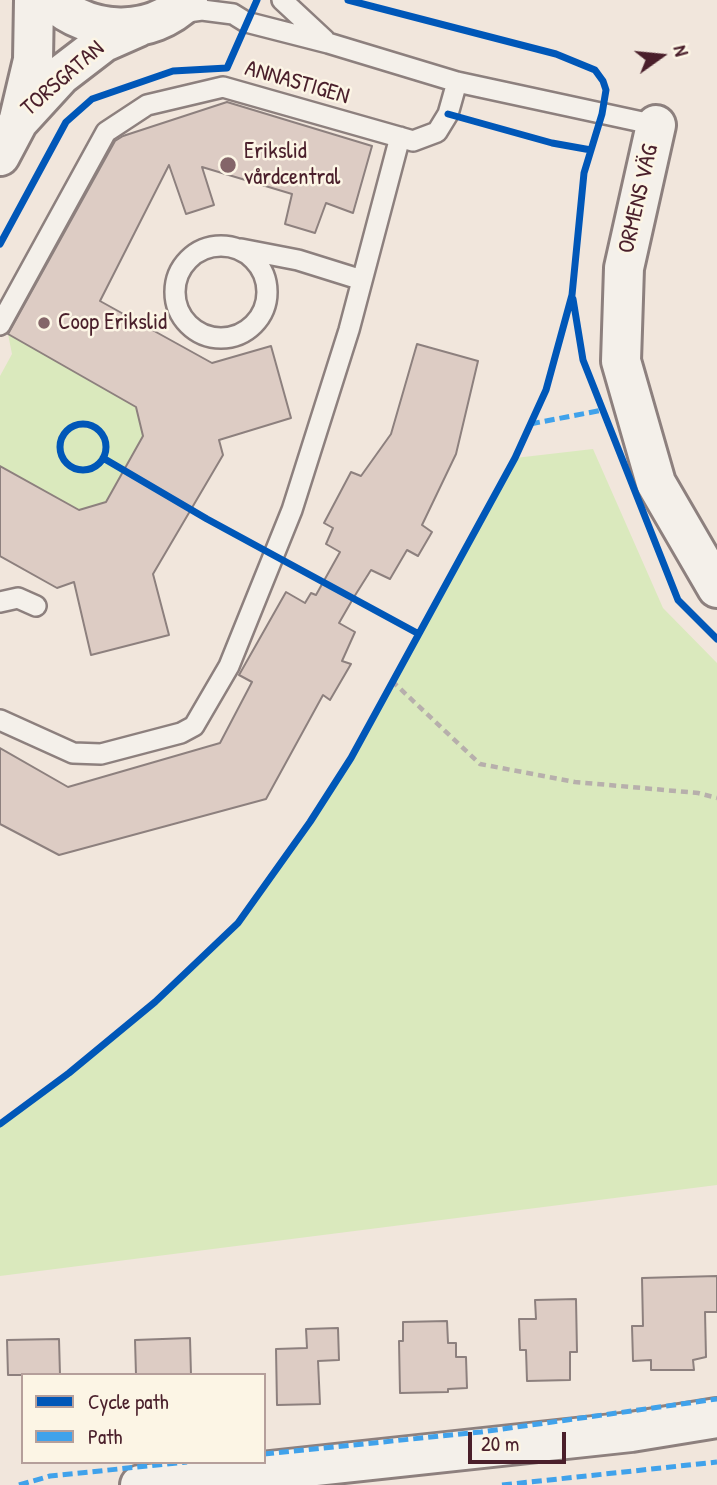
<!DOCTYPE html>
<meta charset="utf-8">
<style>
body{margin:0}
#map{position:relative;width:717px;height:1485px;overflow:hidden;background:#f1e6dc;font-family:"Patrick Hand",sans-serif}
canvas{display:block}
.legend{position:absolute;left:21px;top:1373px;width:245px;height:91px;box-sizing:border-box;background:#fcf5e5;border:2px solid #b59f9b;margin:0;padding:9px 12px;list-style:none;font-size:21px;color:#4a1f2b}
.legend li{display:flex;align-items:center;gap:14px;height:35px}
.legend b{width:35px;border:2px solid #b59f9b}
.north{position:absolute;left:626px;top:21px;width:70px;height:70px;-webkit-text-stroke:5px #fcf5e5;paint-order:stroke;rotate:75deg;font-size:19px;font-weight:700;line-height:28px;text-align:center;color:#4a1f2b}
.north::after{content:'';display:block;margin:auto;width:24px;height:32px;background:#4a1f2b;clip-path:polygon(50% 0,100% 100%,50% 72%,0 100%)}
.scale{position:absolute;left:468px;top:1432px;width:98px;height:32px;box-sizing:border-box;border:4px solid #4a1f2b;border-top:0;padding-left:9px;font-size:21px;line-height:24px;white-space:nowrap;color:#4a1f2b;-webkit-text-stroke:5px #fcf5e5;paint-order:stroke}
</style>
<div id="map">
<canvas width="717" height="1485"></canvas>
<ul class="legend">
<li><b style="height:9px;background:#0057b8"></b>Cycle path</li>
<li><b style="height:9px;background:#40a2eb"></b>Path</li>
</ul>
<div class="north">N</div>
<div class="scale">20 m</div>
</div>
<script>
const ctx = document.querySelector('canvas').getContext('2d');
ctx.lineJoin = 'round';
function paint(path, color) {
  ctx.fillStyle = color;
  ctx.fill(path, 'evenodd');
}
function trace(path, color, width, dash) {
  ctx.strokeStyle = color;
  ctx.lineWidth = width;
  ctx.lineCap = dash ? 'butt' : 'round';
  ctx.setLineDash(dash || []);
  ctx.stroke(path);
}
function drawText(font, color, halo, rows, align = 'center') {
  ctx.font = font + ' "Patrick Hand",sans-serif';
  ctx.lineWidth = 5;
  ctx.setLineDash([]);
  ctx.textBaseline = 'middle';
  ctx.strokeStyle = halo;
  ctx.fillStyle = color;
  for (const [text, x, y, turn = 0] of rows) {
    ctx.save();
    ctx.translate(x, y);
    ctx.rotate((+turn || 0) * Math.PI / 180);
    ctx.textAlign = isNaN(turn) ? turn : align;
    if (halo) ctx.strokeText(text, 0, 0);
    ctx.fillText(text, 0, 0);
    ctx.restore();
  }
}
paint(new Path2D(`
 M8,334L136,407L143,436L106,502L79,510L0,466V376L12,354Z
 M593,449L663,608L717,663V1185L0,1276V1124L69,1073L155,1002L238,923L310,822L351,758L515,458Z`), '#dae9bd');
const building = new Path2D(`
 M227,102L372,146L353,213L326,203L315,233L285,224L292,194L202,167L214,205L186,214L169,165L100,301L212,363L271,346L291,418L219,440L223,455L153,574L169,635L91,655L74,582L57,588L0,556V466L79,510L106,502L143,436L136,407L8,334L115,141L123,136Z
 M417,344L478,361L456,454L422,525L432,532L418,556L407,550L390,579L371,570L354,597L339,623L355,632L342,661L351,664L330,700L323,695L266,799L59,855L0,824V748L68,787L220,743L252,682L239,675L286,592L305,603L311,593L316,595L340,552L326,544L333,528L324,523L351,472L361,476L391,434Z
 M717,1276V1312H705L706,1357L693,1360L694,1370H651V1360L633,1361L632,1326H643L642,1278Z
 M576,1299L577,1352H570V1380L527,1381L526,1350H520L519,1319H536L535,1300Z
 M447,1321L448,1343H456V1357H466L467,1388L448,1389V1392L400,1393L399,1341H403V1322Z
 M338,1328L339,1360L318,1361L320,1404L277,1405L276,1349L307,1348L306,1329Z
 M190,1338L191,1375H136L135,1340Z
 M59,1339L60,1375H8L7,1340Z`);
paint(building, '#ddccc4');
trace(building, '#8d807e', 2);
const lane = new Path2D(`
 M282,0L325,40
 M180,13L202,10L233,14L246,22L328,43L457,82L656,125
 M175 292a46 46 0 1 1 92 0a46 46 0 1 1-92 0Z
 M241,249L298,260L362,280
 M0,325L106,132L147,105L223,87L413,141L437,132L448,114L457,82
 M0,602L18,598L36,606
 M0,720L73,753L101,754L181,733L194,726L229,666L292,510L349,330L400,137`);
const street = new Path2D(`
 M656,125L624,268L621,361L656,483L717,588
 M140,1485L631,1432L717,1418`);
const secondary = new Path2D(`
 M51,0C90,35 150,38 188,0
 M19,119L33,60L34,0
 M0,156L18,122L61,75L104,42L138,27`);
trace(lane, '#8d807e', 24);
trace(street, '#8d807e', 44);
trace(secondary, '#8d807e', 44);
trace(new Path2D(`
 M392,681L480,764L575,782L698,793L717,798`), '#b7afac', 4.5, [7, 5]);
trace(lane, '#f4f0ea', 19);
trace(street, '#f4f0ea', 38);
trace(secondary, '#f4f0ea', 38);
trace(new Path2D(`
 M530,424L603,410
 M264,1454L481,1432L717,1399
 M19,1485L50,1476L187,1462
 M502,1485L717,1462`), '#40a2eb', 5, [10, 5]);
trace(new Path2D(`
 M448,114L552,143L591,150
 M0,244L66,122L92,99L173,71L227,68L257,0
 M573,299L583,360L678,600L717,639
 M60 447a23 23 0 1 1 46 0a23 23 0 1 1-46 0Z
 M103,458L207,519L417,633
 M0,1124L69,1073L155,1002L238,923L310,822L351,758L515,458L546,390L572,295L584,173L602,114L606,90L603,81L595,70L556,54L348,0`), '#0057b8', 7);
for (const [x, y, r, color] of [
 [228,165,9,"#846569"],
 [44,323,7,"#846569"]
]) {
  const dot = new Path2D();
  dot.arc(x, y, r, 0, 2 * Math.PI);
  ctx.fillStyle = color;
  ctx.fill(dot);
  trace(dot, '#fcf5e5', 2.5);
}
drawText('23px', '#4a1f2b', '#fcf5e5', [
 ["TORSGATAN",63,79,-41],
 ["ANNASTIGEN",297,83,16],
 ["ORMENS VÄG",639,199,-77]
]);
drawText('23px', '#4a1f2b', '#fcf5e5', [
 ["Erikslid",244,152],
 ["vårdcentral",244,178],
 ["Coop Erikslid",58,323]
], 'left');
</script>
